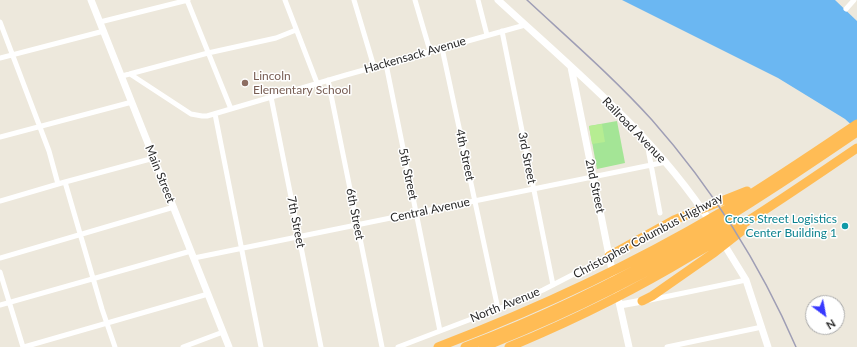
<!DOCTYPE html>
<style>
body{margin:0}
#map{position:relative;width:857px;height:347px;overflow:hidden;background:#ede8dc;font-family:Lato,sans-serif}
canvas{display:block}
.north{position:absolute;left:805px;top:295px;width:40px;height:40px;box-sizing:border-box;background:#fff;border:1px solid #aaa;border-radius:50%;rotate:148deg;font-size:11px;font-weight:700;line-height:16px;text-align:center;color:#2a2a2a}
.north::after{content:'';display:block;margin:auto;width:14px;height:18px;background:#3739ff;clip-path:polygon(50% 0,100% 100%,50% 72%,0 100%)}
</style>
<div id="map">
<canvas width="857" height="347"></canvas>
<div class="north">N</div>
</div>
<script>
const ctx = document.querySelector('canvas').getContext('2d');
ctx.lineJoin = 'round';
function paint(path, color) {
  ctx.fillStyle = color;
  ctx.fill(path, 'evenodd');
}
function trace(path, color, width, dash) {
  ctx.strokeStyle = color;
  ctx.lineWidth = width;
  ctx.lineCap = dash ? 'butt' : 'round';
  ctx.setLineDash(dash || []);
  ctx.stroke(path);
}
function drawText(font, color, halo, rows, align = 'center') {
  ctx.font = font + ' Lato,sans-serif';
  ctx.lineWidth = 3;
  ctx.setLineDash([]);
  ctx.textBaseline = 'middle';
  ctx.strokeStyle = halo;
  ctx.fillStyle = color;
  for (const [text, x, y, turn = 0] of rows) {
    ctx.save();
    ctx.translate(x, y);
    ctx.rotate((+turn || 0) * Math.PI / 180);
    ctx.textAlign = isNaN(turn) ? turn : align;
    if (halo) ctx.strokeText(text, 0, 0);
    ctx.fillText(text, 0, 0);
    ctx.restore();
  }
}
paint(new Path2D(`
 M617,121L625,163L597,169L589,126Z`), '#a4e596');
paint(new Path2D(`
 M602,124L605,142L592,144L589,126Z`), '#b6ed92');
paint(new Path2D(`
 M622,0H835L857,21V130L845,119L778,78Z`), '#6bb7f2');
trace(new Path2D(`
 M187,0L231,109
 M285,0L317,83
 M354,0L374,67
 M415,0L430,51
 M478,0L487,35
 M846,9L854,0
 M0,22L49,151L58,184
 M100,22L188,0
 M502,31L553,285
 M442,48L498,309
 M0,58L104,31
 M386,64L440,331
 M130,74L191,114L202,116H207L346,75L525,25
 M122,76L208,53L276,38L296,30
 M328,80L382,347
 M271,97L321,347
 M215,114L261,347
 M0,137L132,102
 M647,143L660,213
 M65,182L102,309L115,347
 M0,201L65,182L154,158
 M0,258L174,207
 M194,258L666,162
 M0,272L23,347
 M650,300L746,280
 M0,305L191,251
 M24,347L208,294
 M183,347L223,332
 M398,347L516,302L543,290L609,256
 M667,347L762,327`), '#fff', 5);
trace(new Path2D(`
 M91,0L229,347
 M498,0C574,70 655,136 711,223
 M571,67L613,275
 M722,241L746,280L768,347
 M617,293L629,347
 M620,305L642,301`), '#fff', 7);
trace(new Path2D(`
 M609,256L674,220L747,191
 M642,301L652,296L715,252L743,230
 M438,347C535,310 630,266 720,213C767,185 812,154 857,124
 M465,347C542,318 616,282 686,242C745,208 801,170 857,132
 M483,347C568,314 651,272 729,224
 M509,347C572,321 633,291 691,256C748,223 802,185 857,148`), '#ffbc55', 9);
trace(new Path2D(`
 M527,0C569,39 613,77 652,120C712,188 760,264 796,347`), '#9f9eb5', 1.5);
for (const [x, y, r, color] of [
 [245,83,4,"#8d6e63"],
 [845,226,4,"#0f9aa8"]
]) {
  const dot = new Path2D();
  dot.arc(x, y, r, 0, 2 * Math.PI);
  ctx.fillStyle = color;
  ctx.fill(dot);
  trace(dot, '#fff', 1.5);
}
drawText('12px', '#2a2a2a', '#fff', [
 ["Hackensack Avenue",415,55,-16],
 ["Railroad Avenue",634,130,46],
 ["4th Street",465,155,78],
 ["3rd Street",527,158,79],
 ["Main Street",160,174,68],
 ["5th Street",408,174,78],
 ["2nd Street",595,186,78],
 ["Central Avenue",430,210,-12],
 ["6th Street",355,214,79],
 ["7th Street",296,222,79],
 ["Christopher Columbus Highway",648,236,-28],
 ["North Avenue",505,305,-22]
]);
drawText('12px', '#785e54', '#fff', [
 ["Lincoln",253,76],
 ["Elementary School",253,90]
], 'left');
drawText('12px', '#0d838f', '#fff', [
 ["Cross Street Logistics",837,219],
 ["Center Building 1",837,233]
], 'right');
</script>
